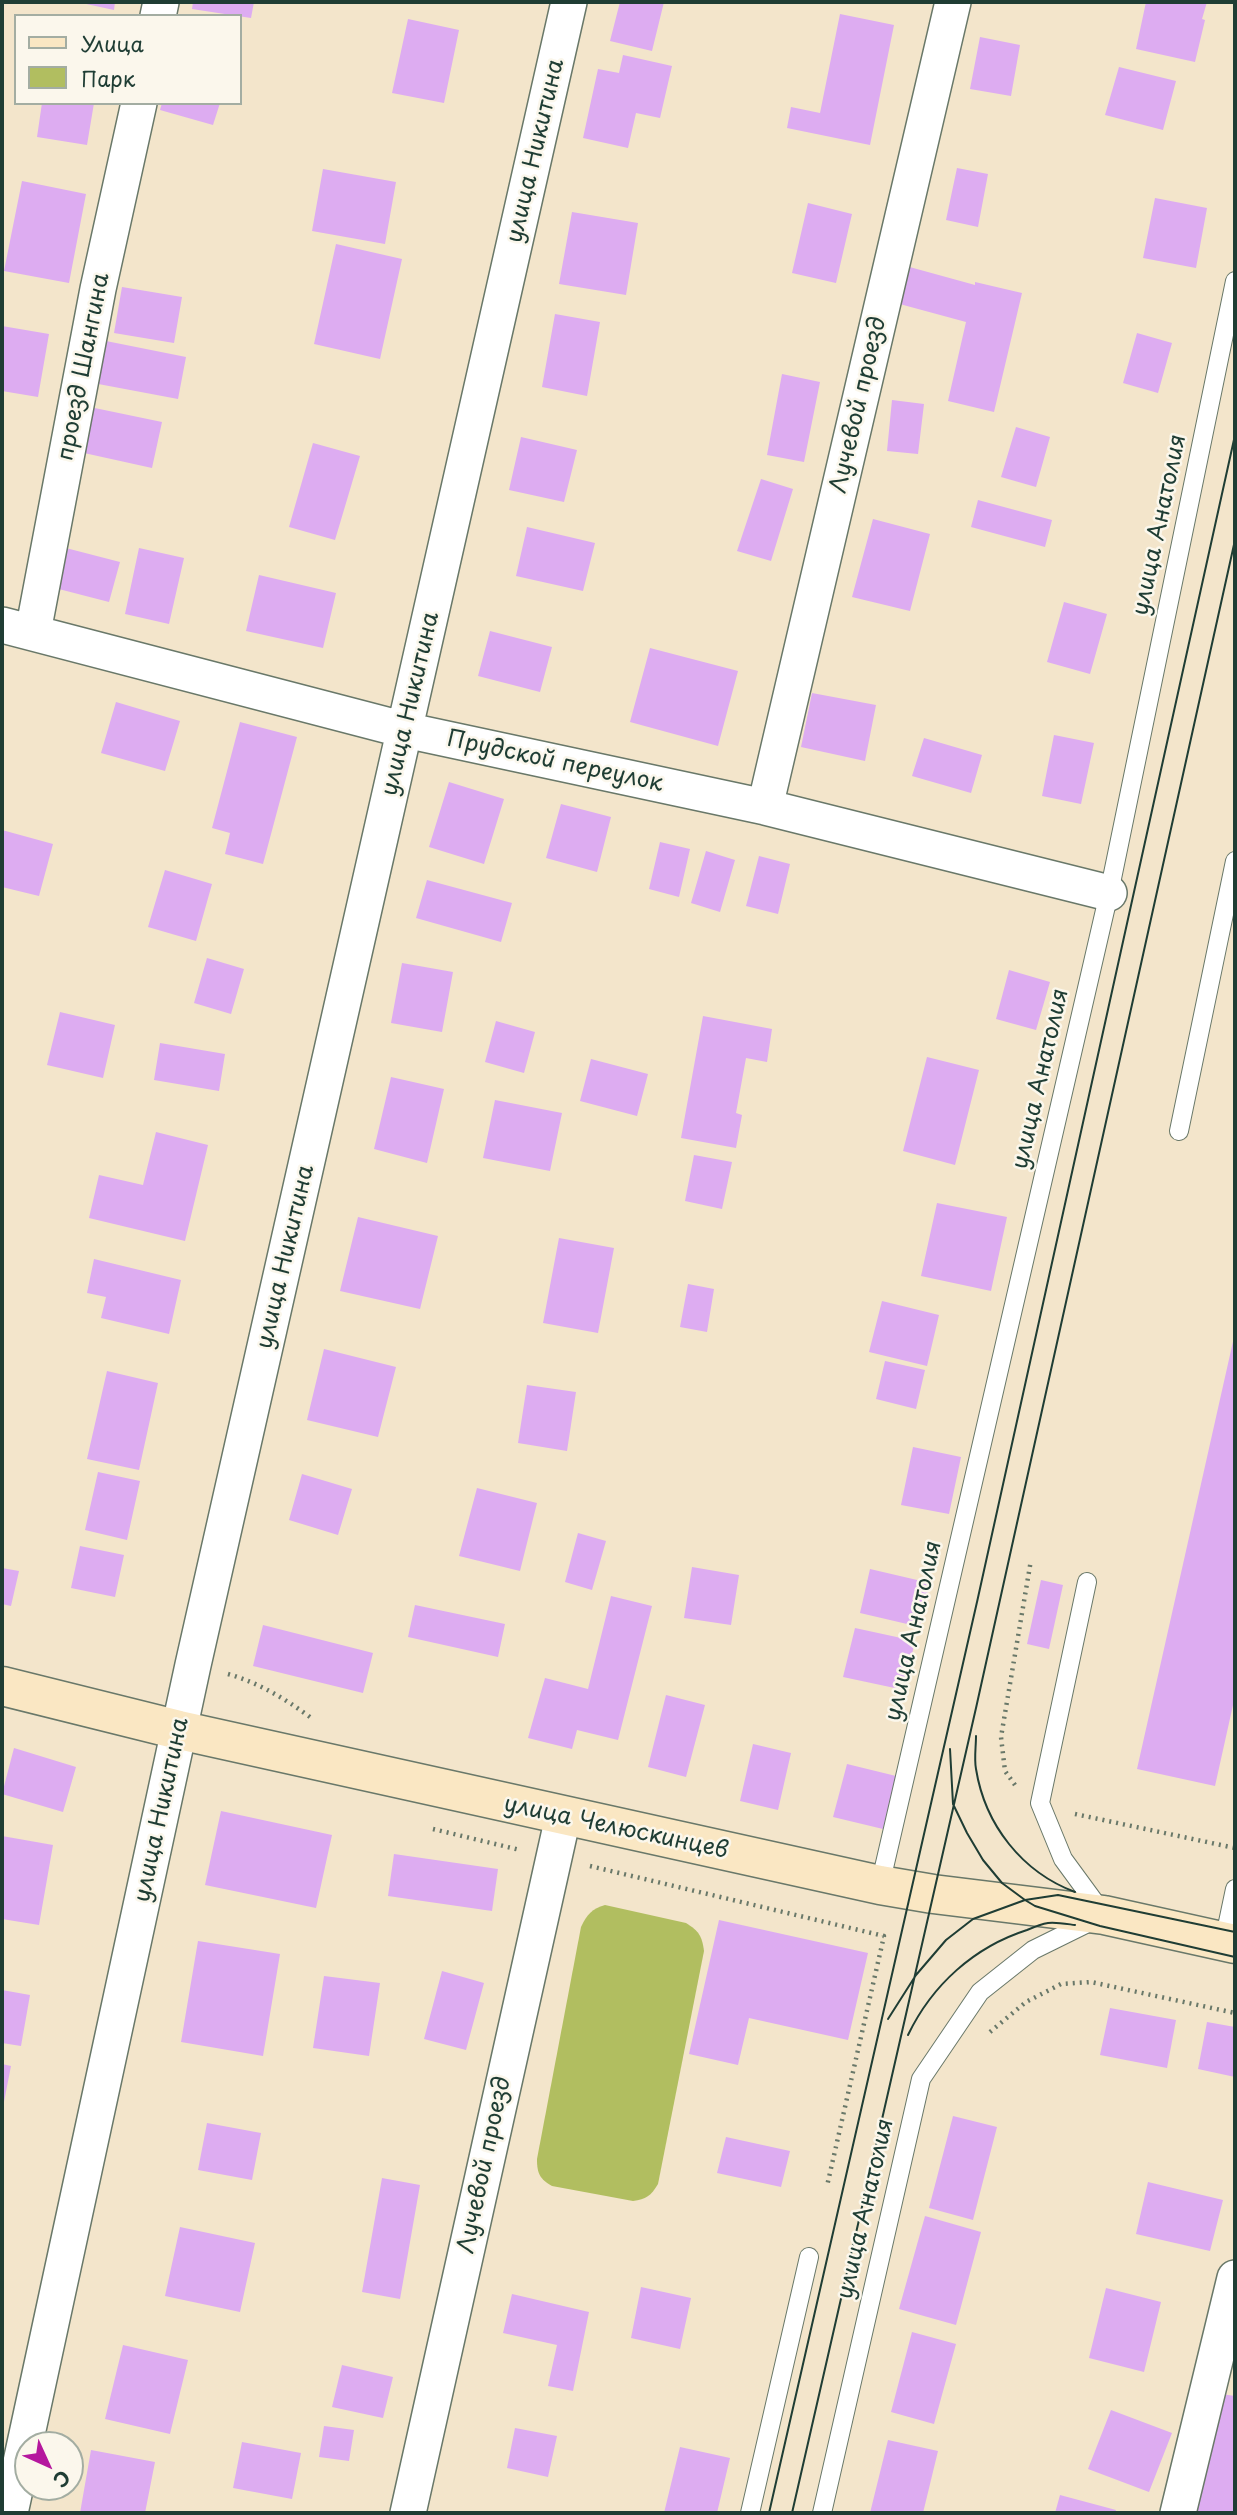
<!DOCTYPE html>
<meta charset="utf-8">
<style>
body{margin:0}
#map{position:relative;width:1237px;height:2515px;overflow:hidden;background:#f3e5cb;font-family:"Playpen Sans",sans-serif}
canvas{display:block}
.frame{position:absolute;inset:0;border:4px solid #1f3d34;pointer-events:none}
.legend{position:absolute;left:14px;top:14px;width:228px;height:91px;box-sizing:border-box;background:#fbf7ec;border:2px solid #a3ada2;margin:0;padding:9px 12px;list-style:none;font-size:21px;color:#1f3d34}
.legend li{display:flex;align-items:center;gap:14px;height:35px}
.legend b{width:35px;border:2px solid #a3ada2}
.north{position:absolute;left:14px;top:2431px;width:70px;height:70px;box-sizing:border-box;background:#fbf7ec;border:2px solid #a3ada2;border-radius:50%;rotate:135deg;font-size:19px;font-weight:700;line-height:28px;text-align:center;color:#1f3d34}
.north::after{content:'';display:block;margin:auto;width:24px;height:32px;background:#b5179e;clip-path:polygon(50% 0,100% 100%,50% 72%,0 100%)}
</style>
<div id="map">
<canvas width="1237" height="2515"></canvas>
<div class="frame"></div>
<ul class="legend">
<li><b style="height:9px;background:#fae7c3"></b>Улица</li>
<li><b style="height:19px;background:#b1be60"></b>Парк</li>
</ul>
<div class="north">С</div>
</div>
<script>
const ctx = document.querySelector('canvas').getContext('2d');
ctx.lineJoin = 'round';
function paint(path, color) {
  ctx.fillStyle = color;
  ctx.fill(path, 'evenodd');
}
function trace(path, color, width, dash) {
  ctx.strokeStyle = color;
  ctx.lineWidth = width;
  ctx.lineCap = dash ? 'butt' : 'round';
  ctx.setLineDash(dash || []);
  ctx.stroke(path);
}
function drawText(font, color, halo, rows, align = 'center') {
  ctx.font = font + ' "Playpen Sans",sans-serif';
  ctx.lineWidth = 5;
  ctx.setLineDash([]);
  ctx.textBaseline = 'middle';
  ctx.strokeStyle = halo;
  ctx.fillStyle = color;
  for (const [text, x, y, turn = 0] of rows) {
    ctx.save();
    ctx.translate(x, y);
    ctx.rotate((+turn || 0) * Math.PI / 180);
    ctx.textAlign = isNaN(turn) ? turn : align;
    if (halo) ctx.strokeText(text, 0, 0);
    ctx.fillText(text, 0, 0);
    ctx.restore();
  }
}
paint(new Path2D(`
 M605,1905L686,1923C699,1931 702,1936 704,1951L658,2184C651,2196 646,2199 633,2201L552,2186C540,2179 537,2174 537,2159L581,1927C587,1914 592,1909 605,1905Z`), '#b1be60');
paint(new Path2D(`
 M77,2H115L114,10Z
 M193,2H254L251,18L192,9Z
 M620,2H664L652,51L610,41Z
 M1146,2H1207L1202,19L1205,20L1195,62L1136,49Z
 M840,14L894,25L870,145L787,128L791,107L820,113Z
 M408,19L459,30L444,103L392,93Z
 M980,37L1020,45L1011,96L970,89Z
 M623,55L672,66L660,118L636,113L628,148L583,138L598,69L619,73Z
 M1119,67L1176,81L1163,130L1105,115Z
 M42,103H94L87,145L37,137Z
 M162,103H220L213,125L160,110Z
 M957,168L988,174L978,227L946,220Z
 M323,169L396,182L385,244L312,231Z
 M22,181L86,194L69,283L4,271Z
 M1155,198L1207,208L1196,268L1143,258Z
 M808,203L852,214L836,283L792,273Z
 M572,212L638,223L626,295L559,284Z
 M336,244L402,259L380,359L314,344Z
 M906,266L975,285V282L1022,293L994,412L948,401L966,322L896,303Z
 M122,287L182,297L174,343L114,333Z
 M555,314L600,322L587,396L542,387Z
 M2,326L49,334L38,397L2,391Z
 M1137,333L1172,343L1158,393L1123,383Z
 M101,340L186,357L178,399L93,383Z
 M782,374L820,382L804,462L767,455Z
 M892,400L924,404L918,454L887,451Z
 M85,406L162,422L152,468L75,451Z
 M1016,427L1050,437L1036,487L1001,477Z
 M521,437L577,450L564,502L509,490Z
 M313,443L360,456L335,540L289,527Z
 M761,479L793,489L771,561L737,551Z
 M978,500L1052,520L1045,547L971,527Z
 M873,519L930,534L910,611L852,597Z
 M527,527L595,543L583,591L516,576Z
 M62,547L120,562L109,602L51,587Z
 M139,548L184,558L169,624L125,614Z
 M259,575L336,593L323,648L246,631Z
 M1064,602L1107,614L1090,674L1047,662Z
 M490,631L552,647L540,692L478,676Z
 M650,648L738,671L718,746L630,722Z
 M812,693L876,705L865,761L801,747Z
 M116,702L180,721L165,771L101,753Z
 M240,722L297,737L263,864L225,854L230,833L212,828Z
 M1054,735L1094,743L1081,804L1042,796Z
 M924,738L982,755L971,793L912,776Z
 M449,782L504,799L484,864L429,847Z
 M561,804L611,817L597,872L546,858Z
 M2,830L53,844L39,896L2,887Z
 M660,842L690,849L679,897L649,889Z
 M706,851L735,860L720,912L691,903Z
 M759,856L790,864L778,914L746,906Z
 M165,870L212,884L196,941L148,927Z
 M427,880L512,903L501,942L416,918Z
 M207,958L244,969L231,1014L194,1003Z
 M402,963L453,972L442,1032L391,1023Z
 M1009,970L1050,982L1036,1030L996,1019Z
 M60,1012L115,1025L103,1078L47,1065Z
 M703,1016L772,1029L767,1062L746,1058L736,1113L742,1115L736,1148L681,1138Z
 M496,1021L535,1032L524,1073L485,1062Z
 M160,1043L225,1054L219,1091L154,1080Z
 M927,1057L979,1070L955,1165L903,1151Z
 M591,1059L648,1074L637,1116L580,1101Z
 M391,1077L444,1089L427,1163L374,1149Z
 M495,1100L562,1113L550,1171L483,1158Z
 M156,1132L208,1145L185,1241L89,1218L99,1175L143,1185Z
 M694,1155L732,1162L722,1209L685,1201Z
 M937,1203L1007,1217L991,1291L921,1276Z
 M358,1217L438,1236L420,1309L340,1291Z
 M559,1238L614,1248L598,1333L543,1323Z
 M94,1259L181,1280L169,1334L101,1318L106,1297L87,1293Z
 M688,1284L714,1289L707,1332L680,1327Z
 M882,1301L939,1315L927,1366L869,1352Z
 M1234,1337L1235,1696L1215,1786L1137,1769Z
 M324,1349L396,1367L378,1437L307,1420Z
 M885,1361L925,1370L916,1409L876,1399Z
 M107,1371L158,1383L139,1470L87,1459Z
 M527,1385L576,1392L567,1451L518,1443Z
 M913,1447L961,1457L949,1514L901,1505Z
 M98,1472L140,1481L127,1540L85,1530Z
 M302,1474L352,1489L338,1535L289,1520Z
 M477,1488L537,1503L520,1571L459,1556Z
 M578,1533L606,1541L592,1590L565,1582Z
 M80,1546L124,1555L115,1597L71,1588Z
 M692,1567L739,1575L731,1625L684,1618Z
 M2,1568L19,1571L11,1606L2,1604Z
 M870,1569L930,1583L920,1627L860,1613Z
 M1041,1580L1063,1585L1049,1649L1027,1644Z
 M611,1596L652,1606L618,1740L577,1730L572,1749L528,1738L545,1678L588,1689Z
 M415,1605L505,1624L498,1657L408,1637Z
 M263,1625L373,1653L363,1693L253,1666Z
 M855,1628L915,1641L904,1690L843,1677Z
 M666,1695L705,1705L686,1777L648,1767Z
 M753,1744L791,1753L778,1810L740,1801Z
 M14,1748L76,1767L63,1812L2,1794Z
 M847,1764L896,1776L883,1829L833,1817Z
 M221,1811L332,1835L316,1908L205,1885Z
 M2,1836L53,1845L39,1925L2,1919Z
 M394,1854L498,1869L492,1911L388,1896Z
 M719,1920L868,1953L848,2040L749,2018L738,2065L689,2054Z
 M198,1941L280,1954L263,2056L181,2042Z
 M442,1971L484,1983L466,2050L424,2039Z
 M324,1976L380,1983L369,2056L313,2048Z
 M2,1990L30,1995L21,2046L2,2043Z
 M1110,2008L1176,2020L1167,2068L1100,2055Z
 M1207,2022L1235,2027V2077L1198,2069Z
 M2,2064L11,2066L3,2107H2Z
 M953,2116L997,2127L973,2220L929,2208Z
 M207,2123L261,2133L252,2180L198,2170Z
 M726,2137L790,2151L781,2187L717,2173Z
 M382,2178L420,2185L400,2299L362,2292Z
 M1148,2182L1223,2200L1210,2251L1136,2234Z
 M925,2216L981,2232L956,2325L899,2309Z
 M180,2227L255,2243L240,2312L165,2296Z
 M641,2287L691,2298L680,2349L631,2338Z
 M1106,2288L1161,2302L1144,2372L1089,2358Z
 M512,2294L589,2312L573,2391L548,2386L557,2345L503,2333Z
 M912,2332L956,2344L934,2424L891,2412Z
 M123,2345L188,2360L170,2434L105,2419Z
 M342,2365L393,2377L383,2418L332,2407Z
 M1214,2393L1235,2396V2513H1193Z
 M1111,2410L1172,2433L1149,2492L1088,2469Z
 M324,2426L354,2430L349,2461L319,2457Z
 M515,2428L557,2436L548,2477L507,2468Z
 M888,2440L938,2451L923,2513H870Z
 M242,2442L301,2453L292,2499L233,2488Z
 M680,2447L730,2458L717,2513H664Z
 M91,2450L155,2462L145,2513H80Z
 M1060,2495L1116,2510L1115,2513H1055Z`), '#ddacf1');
const lane = new Path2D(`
 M1179,1131L1235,861
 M880,1885L1109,893L1235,281
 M1224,1941L1235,1889
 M750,2513L809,2257
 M822,2513L921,2079L980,1992L1033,1950L1104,1915L1063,1859L1040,1803L1087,1582`);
const street = new Path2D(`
 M158,16L161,2
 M2,625L405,730L765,807L1109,893
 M33,632L98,289L139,103
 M765,807L953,2
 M10,2513L193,1665L569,2
 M408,2513L563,1817
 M1178,2513L1235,2278`);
const secondary = new Path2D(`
 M2,1686L179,1730L880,1885L933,1894L1104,1915L1235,1944`);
trace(lane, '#697869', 20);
trace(street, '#697869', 38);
trace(secondary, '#697869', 41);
trace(new Path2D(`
 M228,1674C259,1683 284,1698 310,1717
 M1015,1785L1005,1771L1001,1737L1031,1560
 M1075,1814L1235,1848
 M433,1829L520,1850
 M590,1866L884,1936L827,2186
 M990,2032L1026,2002L1061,1984L1091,1982L1235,2013`), '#697869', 4.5, [2, 5]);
trace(lane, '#fff', 18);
trace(street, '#fff', 35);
trace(secondary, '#fae7c3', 38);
trace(new Path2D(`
 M976,1736C976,1747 974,1759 976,1769C985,1825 1022,1872 1075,1892
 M950,1749L953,1804L967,1833L983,1860L1002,1883L1025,1900L1035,1906L1100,1926L1235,1957
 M888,2019L916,1975L946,1940L973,1919L1025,1900L1058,1895L1235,1932
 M908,2035C932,1985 974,1947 1027,1930C1034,1927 1041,1924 1048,1923C1056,1922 1067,1924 1075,1925
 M769,2513L977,1602L1235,435
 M792,2513L976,1708L1235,540`), '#1f3d34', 2);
drawText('23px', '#1f3d34', '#fbf7ec', [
 ["улица Никитина",536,151,-77],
 ["проезд Шангина",84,367,-79],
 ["Лучевой проезд",859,405,-77],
 ["улица Анатолия",1160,525,-78],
 ["улица Никитина",411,704,-77],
 ["Прудской переулок",555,762,12],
 ["улица Анатолия",1041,1079,-77],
 ["улица Никитина",286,1257,-77],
 ["улица Анатолия",914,1631,-77],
 ["улица Никитина",162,1810,-78],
 ["улица Челюскинцев",616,1828,12],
 ["Лучевой проезд",485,2165,-78],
 ["улица Анатолия",866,2209,-77]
]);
</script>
